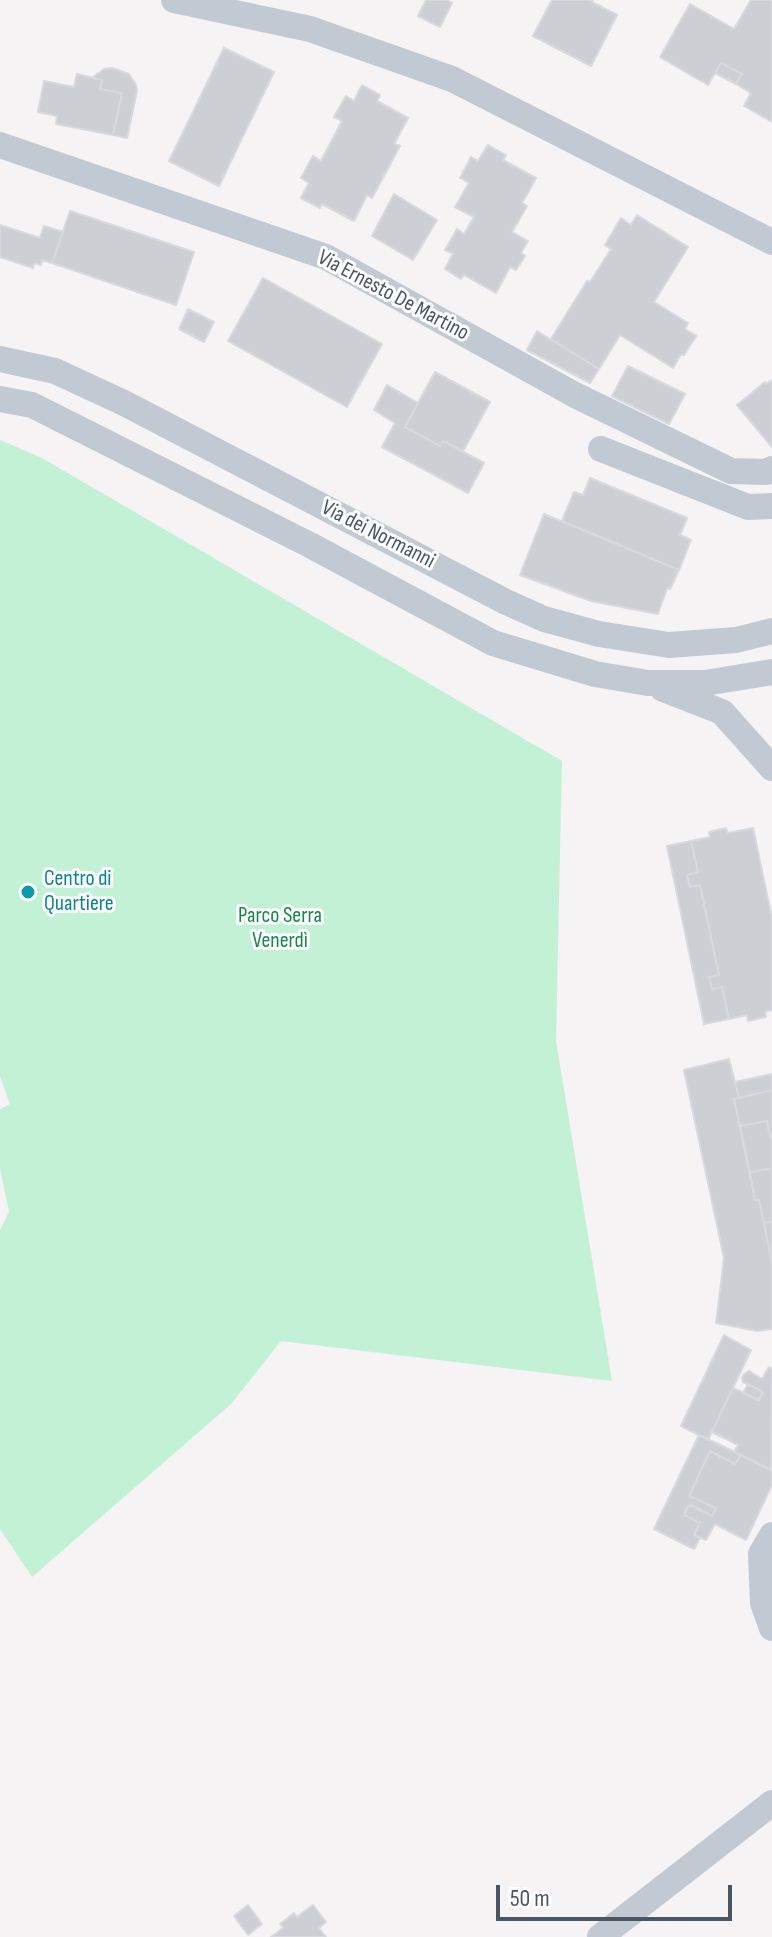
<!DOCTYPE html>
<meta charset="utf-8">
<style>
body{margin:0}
#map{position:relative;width:772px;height:1937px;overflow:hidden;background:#f5f3f3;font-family:"Sofia Sans Condensed",sans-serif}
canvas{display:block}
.scale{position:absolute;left:496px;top:1885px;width:236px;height:36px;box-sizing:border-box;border:4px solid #4a5661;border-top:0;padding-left:10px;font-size:24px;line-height:28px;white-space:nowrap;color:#4a5661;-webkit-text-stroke:6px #fff;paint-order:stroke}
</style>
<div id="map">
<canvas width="772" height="1937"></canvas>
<div class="scale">50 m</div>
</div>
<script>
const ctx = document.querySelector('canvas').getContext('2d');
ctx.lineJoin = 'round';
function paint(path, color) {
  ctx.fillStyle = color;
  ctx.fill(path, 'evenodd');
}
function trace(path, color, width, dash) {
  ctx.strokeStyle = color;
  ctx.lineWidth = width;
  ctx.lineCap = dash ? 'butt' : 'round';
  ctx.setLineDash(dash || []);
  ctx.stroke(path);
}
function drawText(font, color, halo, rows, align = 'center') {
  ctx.font = font + ' "Sofia Sans Condensed",sans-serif';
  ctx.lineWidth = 6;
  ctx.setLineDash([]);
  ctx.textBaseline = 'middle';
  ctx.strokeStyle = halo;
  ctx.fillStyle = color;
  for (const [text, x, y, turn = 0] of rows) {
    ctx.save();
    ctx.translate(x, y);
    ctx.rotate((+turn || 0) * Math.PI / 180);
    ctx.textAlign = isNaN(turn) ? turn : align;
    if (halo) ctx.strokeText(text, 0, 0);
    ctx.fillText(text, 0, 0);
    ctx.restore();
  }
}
paint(new Path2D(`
 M0,440L42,458L562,761L556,1041L612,1381L281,1341L231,1404L32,1577L0,1529V1230L9,1212L0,1168V1109L10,1104L0,1076Z`), '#c3f1d5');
const building = new Path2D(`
 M426,0H447L452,3L440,27L418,16Z
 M552,0H593L592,2L617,15L591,66L533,36Z
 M751,0H772V122L744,106L751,93L736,84L742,74L721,63L708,85L660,57L690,4L734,29Z
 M224,48L274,72L219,186L169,161Z
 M721,63L742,74L736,84L715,73Z
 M112,68L129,74L136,85L137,91L127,138L113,135L122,93L100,89L102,80L92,78L104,69Z
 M77,74L102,80L100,89L122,93L113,135L56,124L57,116L38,112L44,81L74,87Z
 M362,85L380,95L377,101L408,118L394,144L400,146L372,198L367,195L354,221L322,204L320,208L301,198L309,183L301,178L313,156L321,161L342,121L334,117L346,96L354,101Z
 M488,145L506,155L503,160L536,178L522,203L527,206L512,232L528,241L521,253L525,256L516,270L510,267L496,293L464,275L461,279L445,269L453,254L445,250L457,229L464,234L474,217L455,207L469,183L460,178L471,157L478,161Z
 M394,194L437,220L413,260L372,236Z
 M70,211L194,252L176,305L52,263Z
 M637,215L688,247L654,302L688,323L685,329L696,336L684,355L681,354L673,368L620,335L599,369L551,339L587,281L590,282L611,249L605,245L621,218L631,225Z
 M0,225L40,238L44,226L63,232L52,263L42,260L41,265L34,263L33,268L0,257Z
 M263,278L382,344L347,407L228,341Z
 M188,309L214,322L204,342L179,329Z
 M537,331L599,369L590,383L527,350Z
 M628,366L685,394L669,424L612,396Z
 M435,372L490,402L463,451L443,441L440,446L405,427Z
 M772,380V447L737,405L765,382L766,384Z
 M387,385L418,403L405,427L440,446L443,441L484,463L468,493L382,447L395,423L374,410Z
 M590,478L687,518L680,535L691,540L679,570L562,521L574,492L583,495Z
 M544,514L679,570L670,589L667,588L658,614L591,601L520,575Z
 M726,828L728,833L753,828L772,918V1010L765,1012L766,1017L748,1021L747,1015L729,1019L722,987L712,989L709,977L719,975L700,885L690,887L687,875L698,872L691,841L710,837L709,832Z
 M691,841L698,872L687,875L690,887L700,885L719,975L709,977L712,989L722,987L729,1019L704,1024L667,846Z
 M729,1059L739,1098L734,1099L755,1200H759L772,1262V1329L757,1331L716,1323L724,1258L684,1070Z
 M772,1074V1090L739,1098L735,1082Z
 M772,1090V1136L770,1137L767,1121L740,1126L734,1099Z
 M767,1121L770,1137L772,1136V1168L750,1173L740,1126Z
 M772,1168V1221L764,1223L759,1200H755L750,1173Z
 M772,1221V1262L764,1223Z
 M724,1335L751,1350L708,1440L681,1426Z
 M769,1367L772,1369L771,1470L734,1452L738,1445L712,1432L733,1388L759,1400L763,1392L743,1382L742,1378L744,1374L749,1371L762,1379Z
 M748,1384L763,1392L758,1400L743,1393Z
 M699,1435L741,1455L735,1464L710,1451L689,1496L716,1508L712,1516L692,1505L687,1507L685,1512V1515L700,1523L694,1535L700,1538L694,1549L654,1529Z
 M710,1451L735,1464L741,1455L772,1470V1485L746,1540L715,1524L706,1540L694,1535L700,1523L685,1515V1512L690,1505L712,1516L716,1508L689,1496Z
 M248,1905L262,1924L248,1935L234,1916Z
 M313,1905L326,1922L319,1928L326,1937H271L283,1928L280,1924L294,1913L297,1917Z`);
paint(building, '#cdcfd5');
trace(building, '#d7d9de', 2);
trace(new Path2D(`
 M174,0L310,29L452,79L772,242
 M0,145L326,257L575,395L731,471L766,472L772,469
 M0,359L55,371L124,403L506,602L544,619L599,634L669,645L736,640L772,631
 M0,399L32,405L310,545L493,643L595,674L648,683H705L772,672
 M601,449L748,507L772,506
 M663,689L722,712L772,768
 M772,1535L761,1554L763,1603L772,1628
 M600,1937L772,1803`), '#c1cad2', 26);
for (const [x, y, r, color] of [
 [28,892,8,"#0f9aa8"]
]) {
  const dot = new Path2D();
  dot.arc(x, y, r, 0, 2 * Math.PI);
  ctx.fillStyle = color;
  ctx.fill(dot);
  trace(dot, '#fff', 3);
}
drawText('22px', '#4a5661', '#fff', [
 ["Via Ernesto De Martino",393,296,28],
 ["Via dei Normanni",378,535,27]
]);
drawText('22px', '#0d838f', '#fff', [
 ["Centro di",44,879],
 ["Quartiere",44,904]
], 'left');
drawText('22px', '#17864f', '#fff', [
 ["Parco Serra",280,916],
 ["Venerdì",280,941]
]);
</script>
